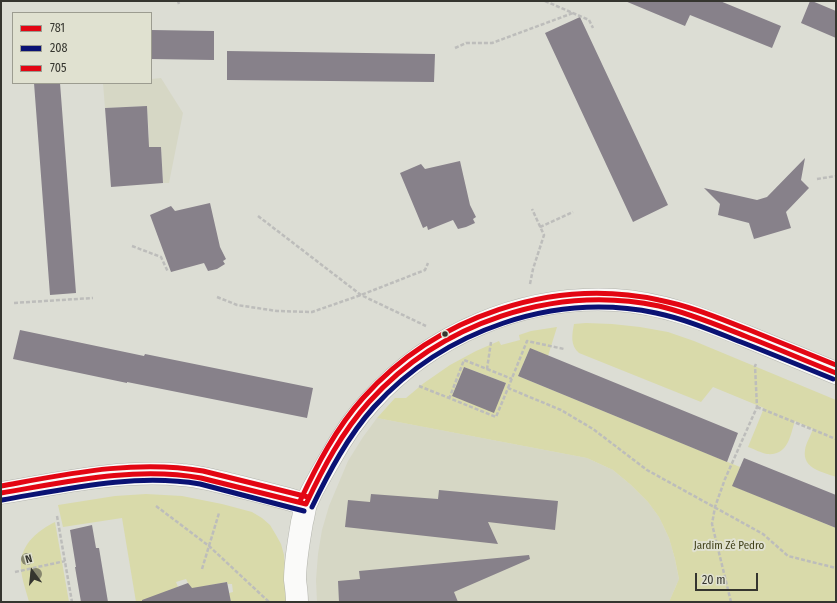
<!DOCTYPE html>
<meta charset="utf-8">
<style>
body{margin:0}
#map{position:relative;width:837px;height:603px;overflow:hidden;background:#dcddd4;font-family:"Fira Sans Condensed",sans-serif}
canvas{display:block}
.frame{position:absolute;inset:0;border:2px solid #35352f;pointer-events:none}
.legend{position:absolute;left:12px;top:12px;width:140px;height:72px;box-sizing:border-box;background:#e0e1d0;border:1px solid #9c9c90;margin:0;padding:5px 7px;list-style:none;font-size:12px;color:#35352f}
.legend li{display:flex;align-items:center;gap:8px;height:20px}
.legend b{width:20px;border:1px solid #9c9c90}
.north{position:absolute;left:12px;top:551px;width:40px;height:40px;-webkit-text-stroke:3px #e0e1d0;paint-order:stroke;rotate:345deg;font-size:11px;font-weight:700;line-height:16px;text-align:center;color:#35352f}
.north::after{content:'';display:block;margin:auto;width:14px;height:18px;background:#35352f;clip-path:polygon(50% 0,100% 100%,50% 72%,0 100%)}
.scale{position:absolute;left:695px;top:573px;width:63px;height:18px;box-sizing:border-box;border:2px solid #35352f;border-top:0;padding-left:5px;font-size:12px;line-height:14px;white-space:nowrap;color:#35352f;-webkit-text-stroke:3px #e0e1d0;paint-order:stroke}
</style>
<div id="map">
<canvas width="837" height="603"></canvas>
<div class="frame"></div>
<ul class="legend">
<li><b style="height:5px;background:#e30613"></b>781</li>
<li><b style="height:5px;background:#0a1274"></b>208</li>
<li><b style="height:5px;background:#e30613"></b>705</li>
</ul>
<div class="north">N</div>
<div class="scale">20 m</div>
</div>
<script>
const ctx = document.querySelector('canvas').getContext('2d');
ctx.lineJoin = 'round';
function paint(path, color) {
  ctx.fillStyle = color;
  ctx.fill(path, 'evenodd');
}
function trace(path, color, width, dash) {
  ctx.strokeStyle = color;
  ctx.lineWidth = width;
  ctx.lineCap = dash ? 'butt' : 'round';
  ctx.setLineDash(dash || []);
  ctx.stroke(path);
}
function drawText(font, color, halo, rows, align = 'center') {
  ctx.font = font + ' "Fira Sans Condensed",sans-serif';
  ctx.lineWidth = 4;
  ctx.setLineDash([]);
  ctx.textBaseline = 'middle';
  ctx.strokeStyle = halo;
  ctx.fillStyle = color;
  for (const [text, x, y, turn = 0] of rows) {
    ctx.save();
    ctx.translate(x, y);
    ctx.rotate((+turn || 0) * Math.PI / 180);
    ctx.textAlign = isNaN(turn) ? turn : align;
    if (halo) ctx.strokeText(text, 0, 0);
    ctx.fillText(text, 0, 0);
    ctx.restore();
  }
}
paint(new Path2D(`
 M161,78L183,113L169,183H163L161,147L144,148L149,136L147,106L105,108L103,83H151V79Z
 M377,418L587,458L613,470L631,485L648,502L659,517L669,538L675,559L679,579L669,602H317L316,580L318,554L322,530L329,506L348,461L363,437Z`), '#d6d7c5');
paint(new Path2D(`
 M586,323L612,324L640,327L668,332L694,341L836,400V477C823,472 802,469 805,450C806,443 811,435 813,429L795,421C790,436 788,456 767,454C761,453 754,449 748,447L764,408L713,387L701,402L579,353C570,345 572,335 574,324Z
 M557,327L548,356L530,348L518,376L740,467L733,486L836,528V602H669L679,579L675,559L669,538L659,517L648,502L631,485L613,470L587,458L377,418L395,398H406L424,383L450,365L476,351L499,341L501,345L520,340L519,335L531,331ZM464,367L506,383L494,412L452,396Z
 M146,494L182,496L222,504L252,512L262,518L270,525L276,535L281,544L284,555L288,602H231L229,593L233,592L232,584H228L227,582L205,586L192,595L188,583L186,579L176,582L178,587L167,591V593L166,602H136L122,518L63,527L58,505L115,496Z
 M55,522L69,602H29C26,590 20,575 21,563C22,543 39,530 55,522Z`), '#d9daaa');
paint(new Path2D(`
 M625,1H720L781,26L772,48L690,15L685,26Z
 M810,1H812L836,11V38L801,23Z
 M580,17L668,205L633,222L545,33Z
 M151,30L214,31V60L151,59Z
 M227,51L435,54L434,82L227,80Z
 M34,83H60L76,293L50,295Z
 M147,106L149,147H161L163,183L111,187L105,108Z
 M805,158L801,180L809,188L786,212L791,228L754,239L749,223L718,215L720,204L704,188L757,200L767,197Z
 M460,161L470,205L476,217L473,219L475,223L466,227L458,229L453,220L428,230L427,226L423,228L400,173L421,164L425,169Z
 M210,203L220,247L226,259L223,261L225,264L217,269L208,271L204,263L171,272L150,215L171,206L175,211Z
 M20,330L144,356L145,354L313,388L307,418L127,382V383L13,359Z
 M530,348L738,433L727,462L518,376Z
 M464,367L506,383L494,413L452,396Z
 M744,458L836,495V528L732,486Z
 M439,490L558,501L555,530L488,522L498,544L345,527L348,500L370,502L371,494L438,499Z
 M92,525L96,548H99L108,602H81L75,567H76L70,530Z
 M529,555L530,559L454,592L458,602H339L338,581L360,579L359,571Z
 M227,582L231,602H142V600L188,583L192,588Z`), '#87818a');
const tertiary = new Path2D(`
 M1,493C60,483 122,469 182,475C199,476 216,481 233,485C257,491 282,497 306,504
 M297,602C297,595 296,587 295,580C295,561 299,541 302,522C304,516 304,510 306,504C308,500 310,495 312,491C318,480 324,469 330,459C341,439 354,419 370,402C431,334 522,295 615,300C663,303 703,319 748,337C777,349 807,361 836,373`);
trace(tertiary, '#b4b5ae', 23);
trace(new Path2D(`
 M178,1L179,4
 M545,1L589,20L593,28
 M455,48L466,43H492L573,13
 M817,179L836,176
 M258,216L361,295L426,326
 M540,227L573,212
 M132,246L161,257L168,272
 M530,284L533,269L544,235L532,209
 M217,297L237,305L277,311L312,312L361,295L425,270L428,263
 M14,303L93,298
 M487,369L512,379
 M419,386L496,417L508,388L561,410L593,429L647,470L763,534L788,556L836,568
 M508,388L527,341L564,349
 M449,399L464,360L487,369L491,342
 M757,407L836,439
 M156,506L209,546L269,602
 M57,516L72,602
 M202,569L219,513
 M15,572L65,561
 M731,602L712,524L715,507L725,479L757,407L755,366L756,364`), '#bdbdbb', 2.5, [4, 2]);
trace(tertiary, '#fafaf9', 22);
trace(new Path2D(`
 M1,493C66,482 135,466 201,478L306,504
 M306,504C323,468 342,432 369,402C440,323 554,284 659,306C689,313 717,325 745,336C776,348 806,361 836,373`), '#e30613', 5);
trace(new Path2D(`
 M2,500C67,489 134,473 200,484L304,511
 M312,507C329,472 348,436 374,407C444,330 554,292 656,313C685,319 713,331 741,342C772,354 803,367 833,379`), '#0a1274', 5);
trace(new Path2D(`
 M1,486C67,474 136,459 203,471L308,497
 M300,501C317,465 336,428 363,398C436,316 553,277 659,300C690,306 718,318 747,329C777,341 806,353 836,365`), '#e30613', 5);
ctx.fillStyle = '#87876e';
for (const [x, y] of [
 [27,559],
 [36,574]
]) {
  ctx.beginPath();
  ctx.arc(x, y, 6, 0, 2 * Math.PI);
  ctx.fill();
}
for (const [x, y, r, color] of [
 [445,334,3.5,"#35352f"]
]) {
  const dot = new Path2D();
  dot.arc(x, y, r, 0, 2 * Math.PI);
  ctx.fillStyle = color;
  ctx.fill(dot);
  trace(dot, '#e0e1d0', 1.5);
}
drawText('11px', '#41411a', '#e0e1d0', [
 ["Jardim Zé Pedro",729,546]
]);
</script>
